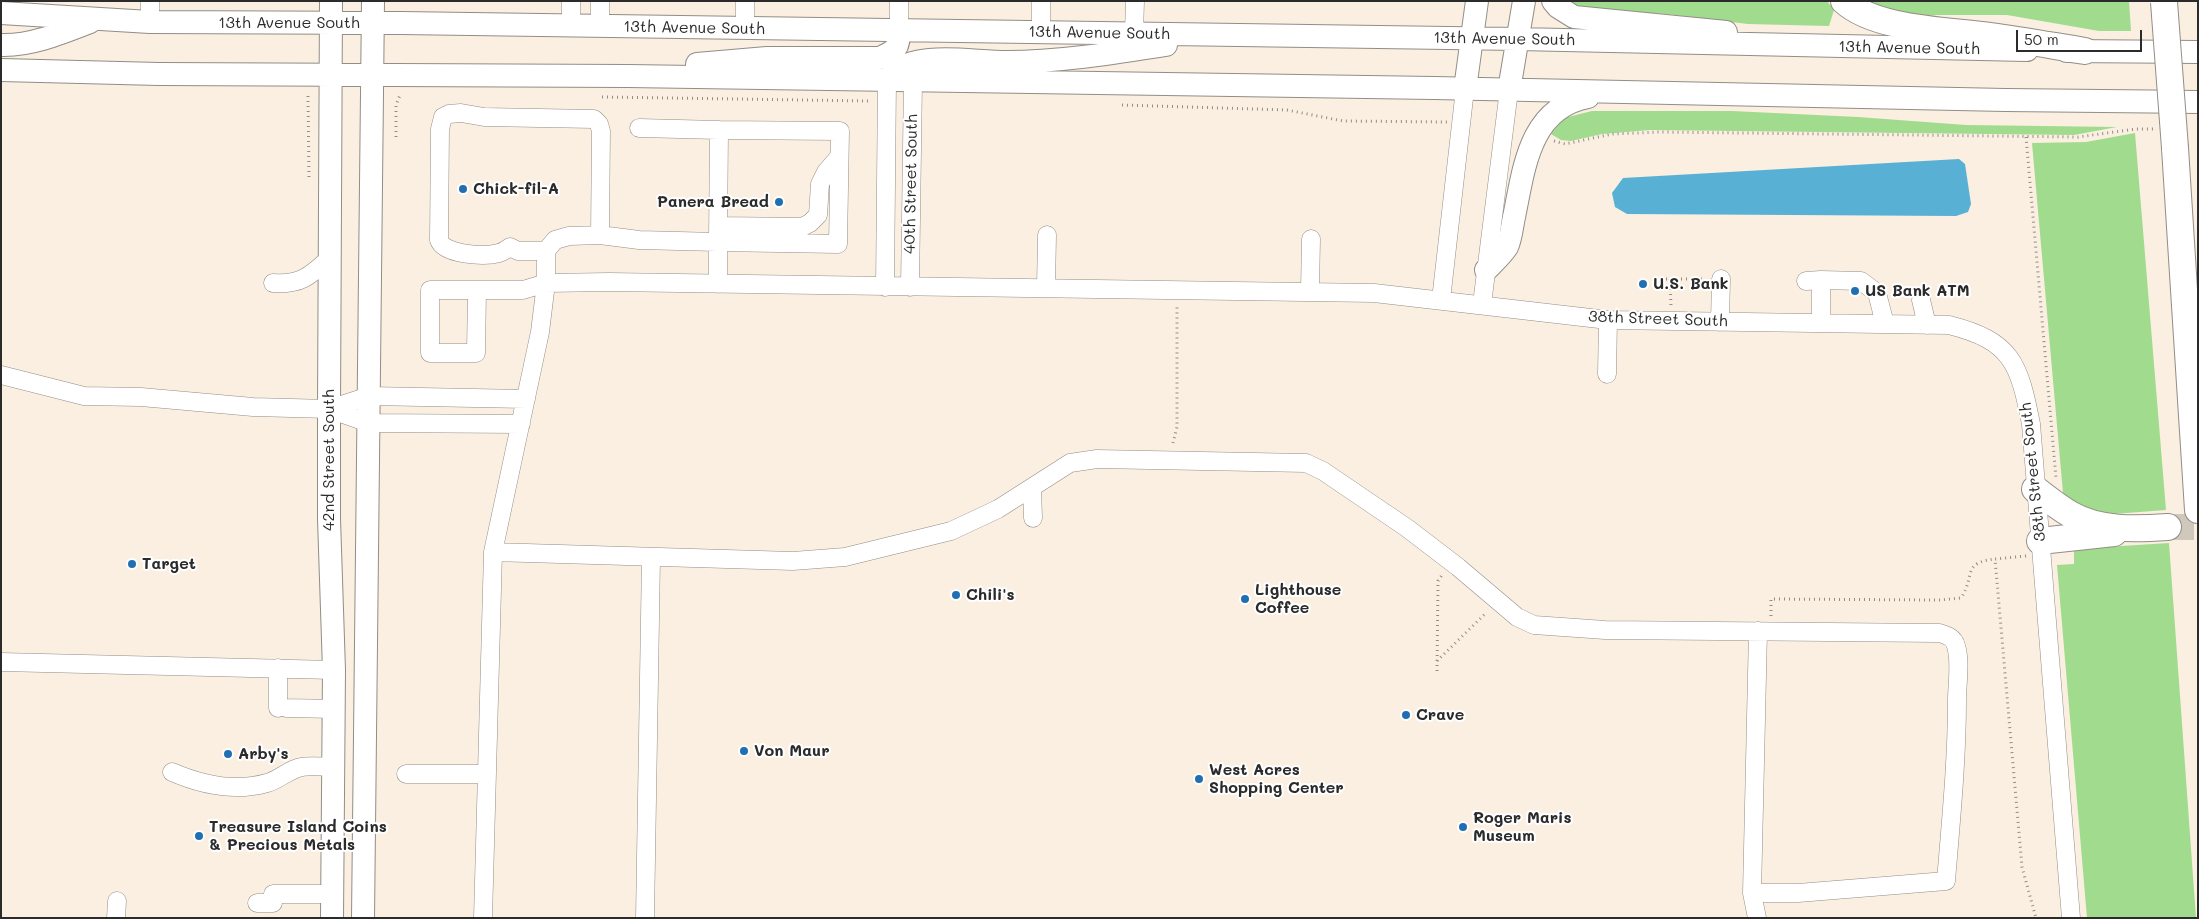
<!DOCTYPE html>
<style>
body{margin:0}
#map{position:relative;width:2199px;height:919px;overflow:hidden;background:#faefe1;font-family:Mali,sans-serif}
canvas{display:block}
.frame{position:absolute;inset:0;border:2px solid #2b2b2b;pointer-events:none}
.scale{position:absolute;left:2016px;top:30px;width:126px;height:22px;box-sizing:border-box;border:2px solid #2b2b2b;border-top:0;padding-left:6px;font-size:15px;line-height:18px;white-space:nowrap;color:#2b2b2b;-webkit-text-stroke:4px #fff;paint-order:stroke}
</style>
<div id="map">
<canvas width="2199" height="919"></canvas>
<div class="frame"></div>
<div class="scale">50 m</div>
</div>
<script>
const ctx = document.querySelector('canvas').getContext('2d');
ctx.lineJoin = 'round';
function paint(path, color) {
  ctx.fillStyle = color;
  ctx.fill(path, 'evenodd');
}
function trace(path, color, width, dash) {
  ctx.strokeStyle = color;
  ctx.lineWidth = width;
  ctx.lineCap = dash ? 'butt' : 'round';
  ctx.setLineDash(dash || []);
  ctx.stroke(path);
}
function drawText(font, color, halo, rows, align = 'center') {
  ctx.font = font + ' Mali,sans-serif';
  ctx.lineWidth = 4;
  ctx.setLineDash([]);
  ctx.textBaseline = 'middle';
  ctx.strokeStyle = halo;
  ctx.fillStyle = color;
  for (const [text, x, y, turn = 0] of rows) {
    ctx.save();
    ctx.translate(x, y);
    ctx.rotate((+turn || 0) * Math.PI / 180);
    ctx.textAlign = isNaN(turn) ? turn : align;
    if (halo) ctx.strokeText(text, 0, 0);
    ctx.fillText(text, 0, 0);
    ctx.restore();
  }
}
paint(new Path2D(`
 M1567,1H1827L1834,10L1829,26L1748,24L1667,14L1585,10Z
 M1867,1H2129L2131,31H2099L2007,15H1917L1876,6Z
 M1592,111H1732L1858,117L1966,125L2117,127L2074,135L1650,130L1602,134L1571,141L1561,140L1551,134L1564,118Z
 M2135,133L2166,510L2100,515L2078,507L2063,493L2032,143L2086,142Z
 M2169,543L2196,918H2087L2057,565L2074,564V549Z`), '#a1db8d');
paint(new Path2D(`
 M1959,159L1965,164L1971,204L1968,212L1956,216L1627,214L1615,207L1612,193L1623,178Z`), '#59b0d5');
trace(new Path2D(`
 M2168,527H2198`), '#d1c8bd', 26, [26, 13]);
const minor = new Path2D(`
 M150,1V22
 M571,26V1
 M600,27V1
 M745,28V1
 M899,30V1
 M1041,32V1
 M1134,33L1135,1
 M639,128L719,130
 M719,130L840,131L838,244L718,242Z
 M718,226L802,227L810,223L818,215L820,184L826,172L839,157
 M546,251H518L510,247C507,249 503,252 499,253C485,257 444,255 439,240L440,129L443,117L449,114L461,113L484,117L594,119L599,124L601,131L600,235
 M1821,280L1861,281L1877,293L1885,324
 M1806,281L1821,280V323
 M273,283C301,285 310,276 330,258
 M885,287L887,80
 M910,287L913,80
 M1046,288L1047,235
 M477,290L476,353H430V290H523L546,283V251L555,240L569,236L600,235L639,240L718,242V284
 M1310,291L1311,239
 M1441,300L1465,89
 M1921,300L1927,325
 M1482,304L1509,90
 M1720,322L1721,279
 M1607,374L1608,320
 M1,375L84,396L141,397L253,407L329,409L369,423L521,424
 M329,409L369,396L526,399
 M1032,488L1033,518
 M493,552L793,561L845,557L951,531L998,509L1070,463L1097,459L1306,463L1323,471L1407,528L1458,567L1517,617L1534,625L1605,630L1939,633C1946,635 1954,637 1956,646C1961,662 1957,683 1957,700C1957,760 1951,820 1946,881L1798,893H1752
 M1,662L334,670
 M278,708V668
 M286,708L334,709
 M172,772C202,785 235,792 267,783C279,780 289,769 302,767C311,765 323,767 333,767
 M406,774H487
 M257,903H273V894H332
 M116,918L117,901
 M483,918L493,552L540,332L546,283L609,282L1374,293L1608,320L1949,325C2012,341 2019,363 2031,424L2071,918
 M645,918L651,558
 M1757,918L1752,893L1758,631`);
const major = new Path2D(`
 M331,1L329,409V519L334,670L332,918
 M1553,1L1558,7L1574,17L1726,32
 M1,13L150,22L401,23L1518,39L2027,50
 M1,45C31,46 62,33 90,22
 M2067,51L2198,52
 M697,64L767,58H880C897,50 899,48 899,30
 M1,70L159,74L628,76L1434,88L2005,100L2198,102
 M887,80C896,71 904,64 916,62C943,56 979,62 1007,62C1060,62 1114,53 1166,45
 M1465,89L1477,1
 M1509,90L1524,1
 M1486,270C1493,263 1502,255 1507,247C1511,239 1512,226 1514,217C1524,169 1529,108 1588,97
 M363,918L373,1`);
const highway = new Path2D(`
 M1844,1C1876,30 1949,30 1991,36C2022,40 2054,46 2085,51
 M2175,148L2198,510
 M2035,489C2047,498 2058,507 2070,514C2099,531 2136,529 2168,527
 M2040,541L2114,533`);
trace(minor, '#928d86', 19);
trace(major, '#928d86', 24);
trace(highway, '#928d86', 28);
trace(new Path2D(`
 M308,96L309,180
 M602,97L870,101
 M1122,105L1287,110L1343,121L1447,122
 M396,137V105L400,95
 M2026,137L2056,478
 M1554,141L1565,144L1612,134L1660,132L2078,137L2136,129H2153
 M1666,279H1705
 M1670,279L1671,306
 M1173,443L1177,427V307
 M2026,556L1995,559L2022,867L2036,918
 M1771,616V599L1940,600L1961,598C1976,575 1961,563 1995,559
 M1437,661L1486,613
 M1437,671L1438,581L1442,575`), '#928d86', 3, [1, 4]);
trace(minor, '#fff', 18);
trace(major, '#fff', 22);
trace(highway, '#fff', 26);
const highwayBridge = new Path2D(`
 M2164,2L2175,148`);
trace(highwayBridge, '#928d86', 28, []);
trace(highwayBridge, '#fff', 26);
for (const [x, y, r, color] of [
 [463,189,5,"#1f6fb2"],
 [779,202,5,"#1f6fb2"],
 [1643,284,5,"#1f6fb2"],
 [1855,291,5,"#1f6fb2"],
 [132,564,5,"#1f6fb2"],
 [956,595,5,"#1f6fb2"],
 [1245,599,5,"#1f6fb2"],
 [1406,715,5,"#1f6fb2"],
 [744,751,5,"#1f6fb2"],
 [228,754,5,"#1f6fb2"],
 [1199,779,5,"#1f6fb2"],
 [1463,827,5,"#1f6fb2"],
 [199,836,5,"#1f6fb2"]
]) {
  const dot = new Path2D();
  dot.arc(x, y, r, 0, 2 * Math.PI);
  ctx.fillStyle = color;
  ctx.fill(dot);
  trace(dot, '#fff', 2);
}
drawText('16px', '#2b2b2b', '#fff', [
 ["13th Avenue South",289,23],
 ["13th Avenue South",694,28,1],
 ["13th Avenue South",1099,33,1],
 ["13th Avenue South",1504,39,1],
 ["13th Avenue South",1909,48,1],
 ["40th Street South",911,184,-89],
 ["38th Street South",1658,319,2],
 ["42nd Street South",329,460,-90],
 ["38th Street South",2033,472,-96]
]);
drawText('bold 16px', '#2b2b2b', '#fff', [
 ["Chick-fil-A",473,189],
 ["Panera Bread",769,202,"right"],
 ["U.S. Bank",1653,284],
 ["US Bank ATM",1865,291],
 ["Target",142,564],
 ["Lighthouse",1255,590],
 ["Coffee",1255,608],
 ["Chili's",966,595],
 ["Crave",1416,715],
 ["Von Maur",754,751],
 ["Arby's",238,754],
 ["West Acres",1209,770],
 ["Shopping Center",1209,788],
 ["Roger Maris",1473,818],
 ["Museum",1473,836],
 ["Treasure Island Coins",209,827],
 ["& Precious Metals",209,845]
], 'left');
</script>
